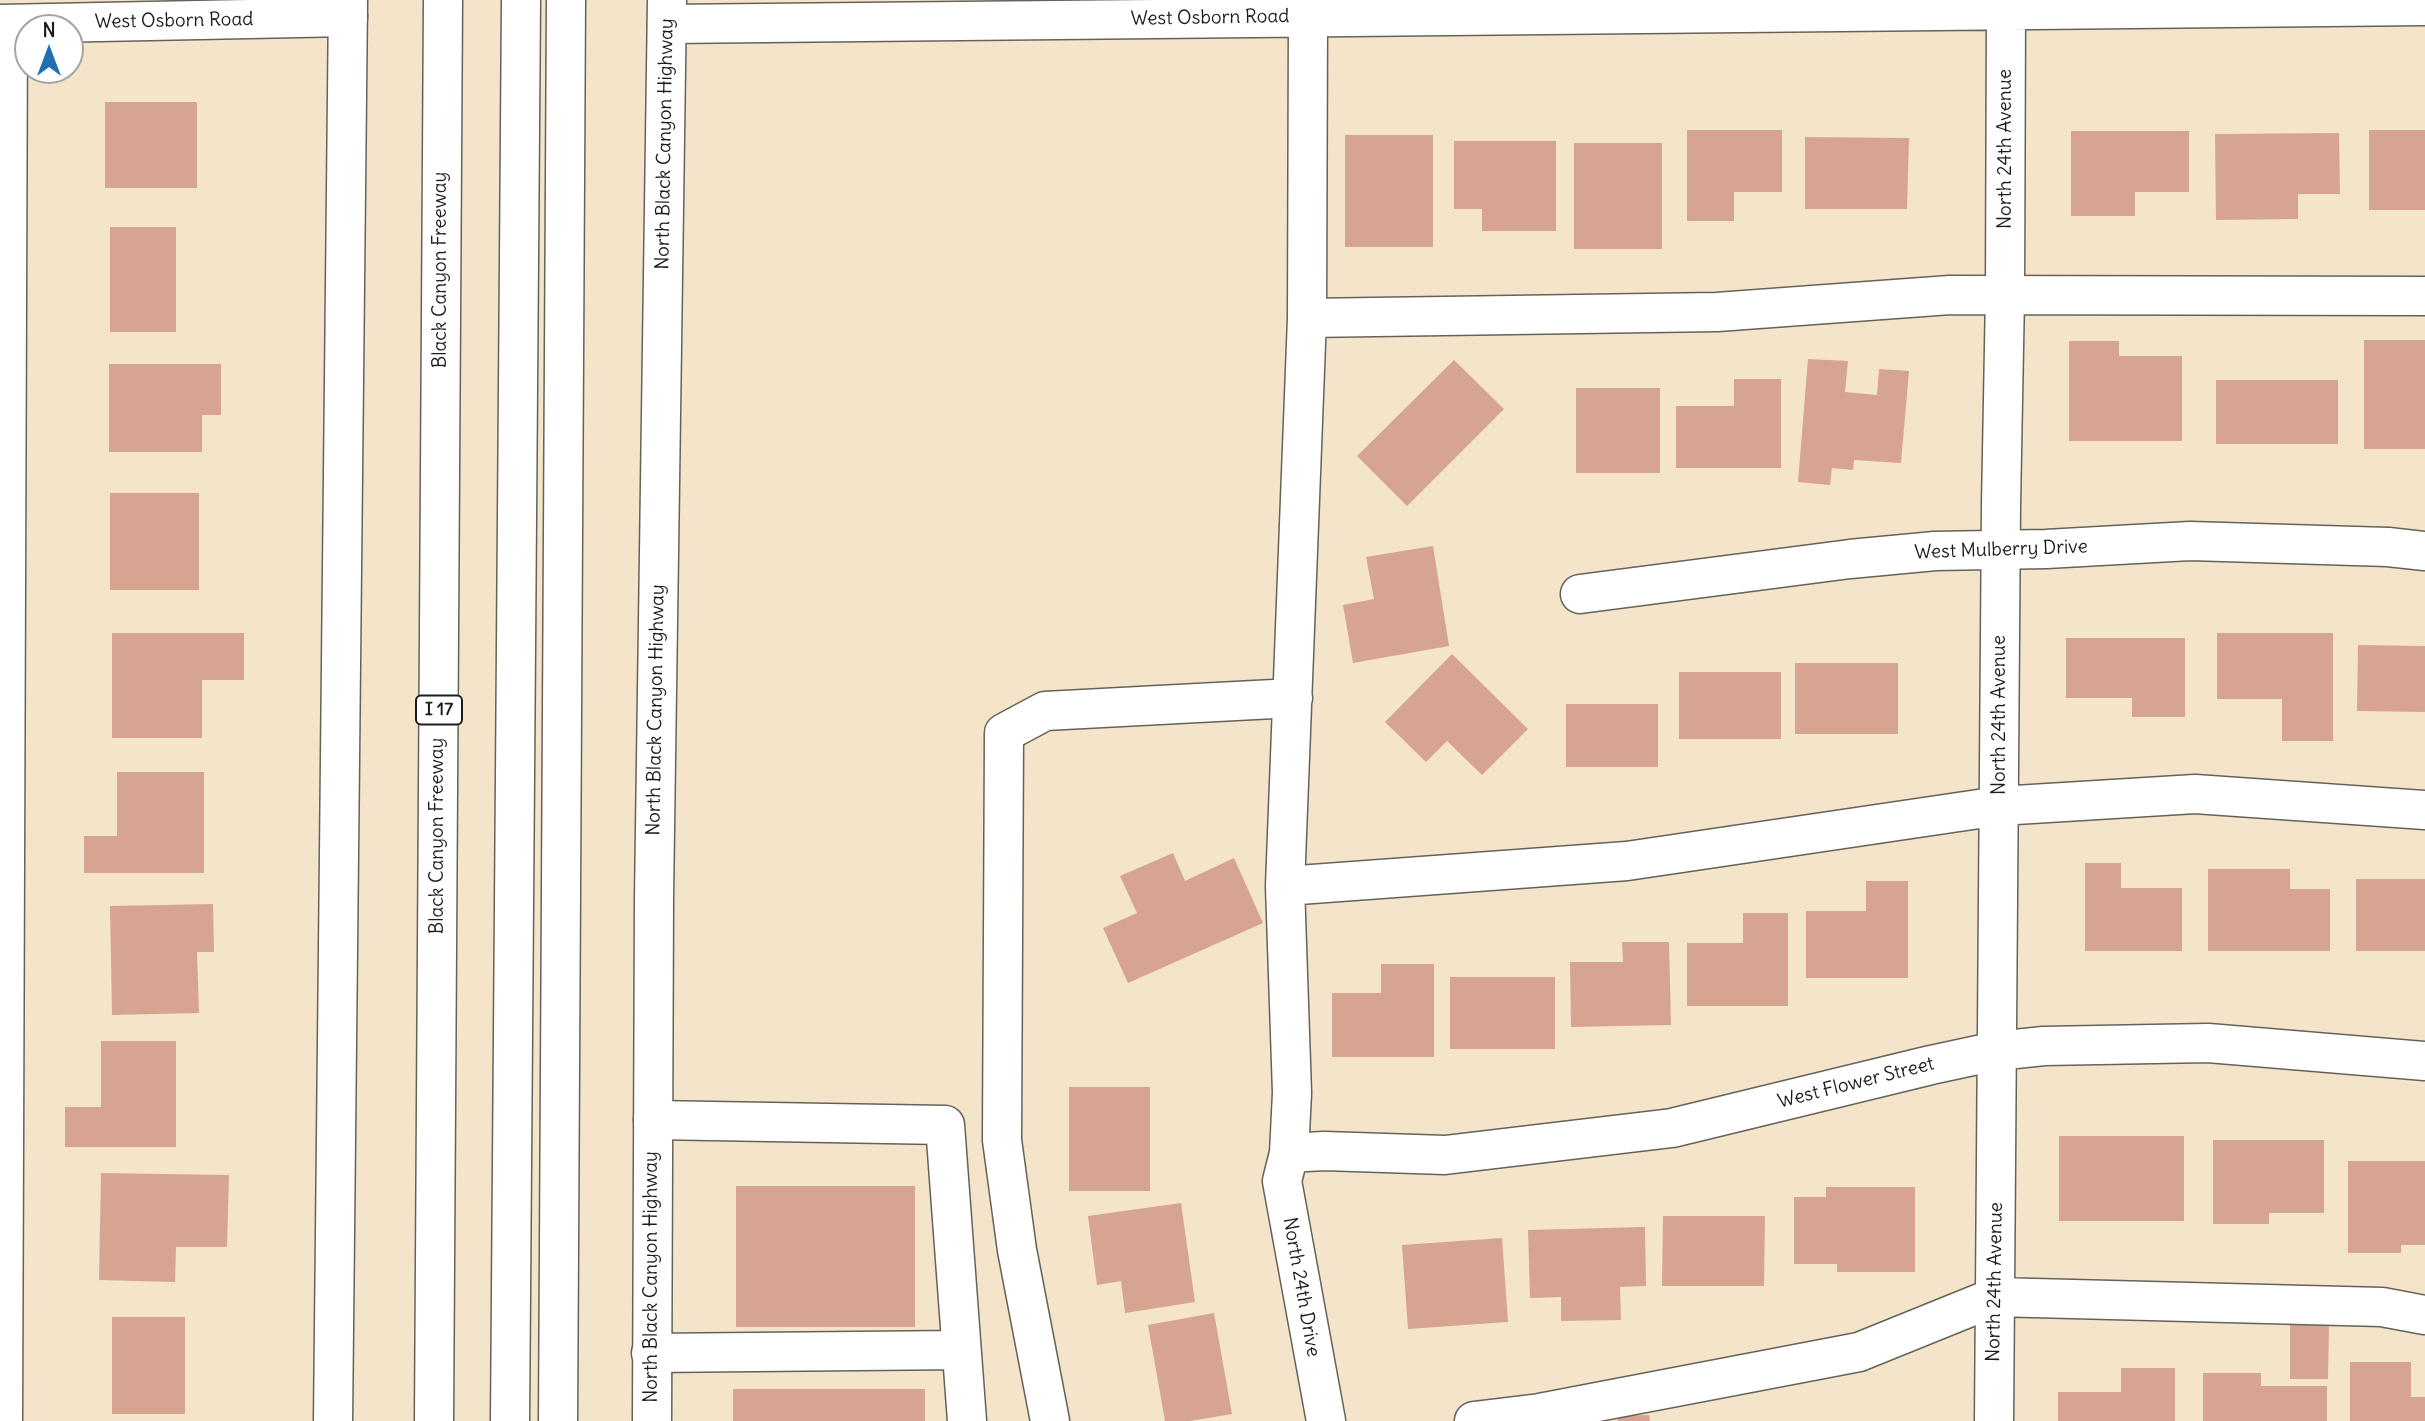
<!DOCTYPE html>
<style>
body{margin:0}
#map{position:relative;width:2425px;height:1421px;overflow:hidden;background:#f3e4ca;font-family:Delius,sans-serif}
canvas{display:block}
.north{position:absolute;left:14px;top:14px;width:70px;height:70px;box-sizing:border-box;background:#fff;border:2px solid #a4a4a4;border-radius:50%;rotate:0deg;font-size:19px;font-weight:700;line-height:28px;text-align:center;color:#1c1c1c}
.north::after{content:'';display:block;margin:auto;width:24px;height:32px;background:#1f6fb2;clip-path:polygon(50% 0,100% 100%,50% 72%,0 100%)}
</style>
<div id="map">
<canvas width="2425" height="1421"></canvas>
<div class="north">N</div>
</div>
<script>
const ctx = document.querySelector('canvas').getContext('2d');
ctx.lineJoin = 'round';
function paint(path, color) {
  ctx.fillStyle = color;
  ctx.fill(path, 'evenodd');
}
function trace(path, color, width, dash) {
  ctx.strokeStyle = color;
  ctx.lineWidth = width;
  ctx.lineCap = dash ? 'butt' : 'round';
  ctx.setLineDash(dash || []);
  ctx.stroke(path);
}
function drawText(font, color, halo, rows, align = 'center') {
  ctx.font = font + ' Delius,sans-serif';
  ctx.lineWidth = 5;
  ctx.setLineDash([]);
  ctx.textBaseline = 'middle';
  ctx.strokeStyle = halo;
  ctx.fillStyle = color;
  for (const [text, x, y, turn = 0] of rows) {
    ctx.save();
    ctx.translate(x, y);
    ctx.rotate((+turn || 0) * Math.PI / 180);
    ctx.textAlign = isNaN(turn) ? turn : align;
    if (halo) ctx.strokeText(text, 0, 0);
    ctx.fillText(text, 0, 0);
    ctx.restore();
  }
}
paint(new Path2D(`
 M105,102H197V188H105Z
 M1687,130H1782V192H1734V221H1687Z
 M2369,130H2425V210H2369Z
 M2071,131H2189V192H2135V216H2071Z
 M2339,133L2340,194H2298V219L2216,220L2215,134Z
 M1345,135H1433V247H1345Z
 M1805,137L1909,138L1907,209H1805Z
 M1454,141H1556V231H1482V209H1454Z
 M1574,143H1662V249H1574Z
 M110,227H176V332H110Z
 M2364,340H2425V449H2364Z
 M2069,341H2119V356H2182V441H2069Z
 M1808,359L1848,361L1845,392L1877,395L1879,369L1909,371L1901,463L1854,460L1853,470L1832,468L1830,485L1798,482Z
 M1454,360L1504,409L1407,506L1357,456Z
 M109,364H221V415H202V452H109Z
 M1734,379H1781V468H1676V406H1734Z
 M2216,380H2338V444H2216Z
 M1576,388H1660V473H1576Z
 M110,493H199V590H110Z
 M1433,546L1449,646L1353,663L1343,605L1374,599L1366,557Z
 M112,633H244V680H202V738H112Z
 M2217,633H2333V741H2282V699H2217Z
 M2066,638H2185V717H2132V698H2066Z
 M2358,645L2425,646V712L2357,711Z
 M1452,654L1528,729L1482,775L1447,741L1426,762L1385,722Z
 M1795,663H1898V734H1795Z
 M1679,672H1781V739H1679Z
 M1566,704H1658V767H1566Z
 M117,772H204V873H84V836H117Z
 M1173,853L1185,881L1234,858L1263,923L1128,983L1103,928L1137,913L1120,876Z
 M2085,863H2121V888H2182V951H2085Z
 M2208,869H2290V889H2330V951H2208Z
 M2356,879H2425V951H2356Z
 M1866,881H1908V978H1806V911H1866Z
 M213,904L214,952H197L199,1013L112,1015L110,906Z
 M1743,913H1788V1006H1687V943H1743Z
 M1622,942H1669L1671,1025L1571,1027L1570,962H1623Z
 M1381,964H1434V1057H1332V993H1381Z
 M1450,977H1555V1049H1450Z
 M101,1041H176V1147H65V1107H101Z
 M1069,1087H1150V1191H1069Z
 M2059,1136H2184V1221H2059Z
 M2213,1140H2324V1213H2269V1224H2213Z
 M2348,1161H2425V1245H2401V1253H2348Z
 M101,1173L229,1175L227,1247H176L175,1282L99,1280Z
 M736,1186H915V1327H736Z
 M1826,1187H1915V1272H1837V1264H1794V1197H1826Z
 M1181,1203L1195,1302L1125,1313L1121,1281L1097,1285L1088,1216Z
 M1663,1216H1765L1764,1286H1662Z
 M1645,1227L1646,1286L1620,1287L1621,1320L1561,1321V1297L1530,1298L1528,1230Z
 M1502,1238L1508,1322L1408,1329L1402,1245Z
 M1214,1313L1232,1414L1190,1421H1165L1148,1325Z
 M112,1317H185V1414H112Z
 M2290,1325H2329L2328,1379H2290Z
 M2350,1362H2411V1397H2425V1421H2350Z
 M2121,1368H2175V1421H2058V1392H2121Z
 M2203,1373H2261V1386H2327V1421H2203Z
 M733,1389H925V1421H733Z
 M1649,1415L1650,1421H1618V1416Z`), '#d8a492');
const minor = new Path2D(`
 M1308,17L1307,318L1285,886L1292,1093L1289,1153L1282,1181L1326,1421
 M0,24L348,17
 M667,24L2425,6
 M1307,318L1717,312L1950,295L2425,296
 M1580,594L1850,559L1935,551L2046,549L2190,541L2388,547L2425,551
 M1285,886L1627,861L1999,806L2195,794L2425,810
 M653,1120L945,1125L967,1421
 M1289,1153L1324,1151L1445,1155L1672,1128L1931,1065L1996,1051L2044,1046L2208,1043L2425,1061
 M651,1353L961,1350
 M3,1421L8,24
 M1050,1421L1017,1250L1002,1140L1004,733L1045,711L1293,698
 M1474,1421L1540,1413L1859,1352L1995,1297L2382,1307L2425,1315
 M1994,1421L2001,505L2005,295L2006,10`);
const major = new Path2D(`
 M333,1421L348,0
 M652,1421L654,898L667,0`);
const highway = new Path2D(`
 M434,1421L443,0
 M510,1421L521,0
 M558,1421L566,0`);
trace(minor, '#676259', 41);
trace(major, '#676259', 41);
trace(highway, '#676259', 41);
trace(minor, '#fff', 38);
trace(major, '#fff', 38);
trace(highway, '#fff', 38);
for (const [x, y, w] of [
 [439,710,46]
]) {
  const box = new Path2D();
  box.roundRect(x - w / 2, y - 14.5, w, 29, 5);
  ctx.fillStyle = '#fff';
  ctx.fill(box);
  trace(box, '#1c1c1c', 2);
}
drawText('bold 18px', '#1c1c1c', null, [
 ["I 17",439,710]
]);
drawText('19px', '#1c1c1c', '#fff', [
 ["West Osborn Road",1210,18,-1],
 ["West Osborn Road",174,21,-1],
 ["North Black Canyon Highway",665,144,-89],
 ["North 24th Avenue",2006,149,-90],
 ["Black Canyon Freeway",441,270,-90],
 ["West Mulberry Drive",2001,550,-2],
 ["North Black Canyon Highway",656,710,-89],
 ["North 24th Avenue",2000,715,-90],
 ["Black Canyon Freeway",438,836,-90],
 ["West Flower Street",1856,1083,-14],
 ["North Black Canyon Highway",652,1277,-90],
 ["North 24th Avenue",1995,1282,-89],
 ["North 24th Drive",1301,1287,80]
]);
</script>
